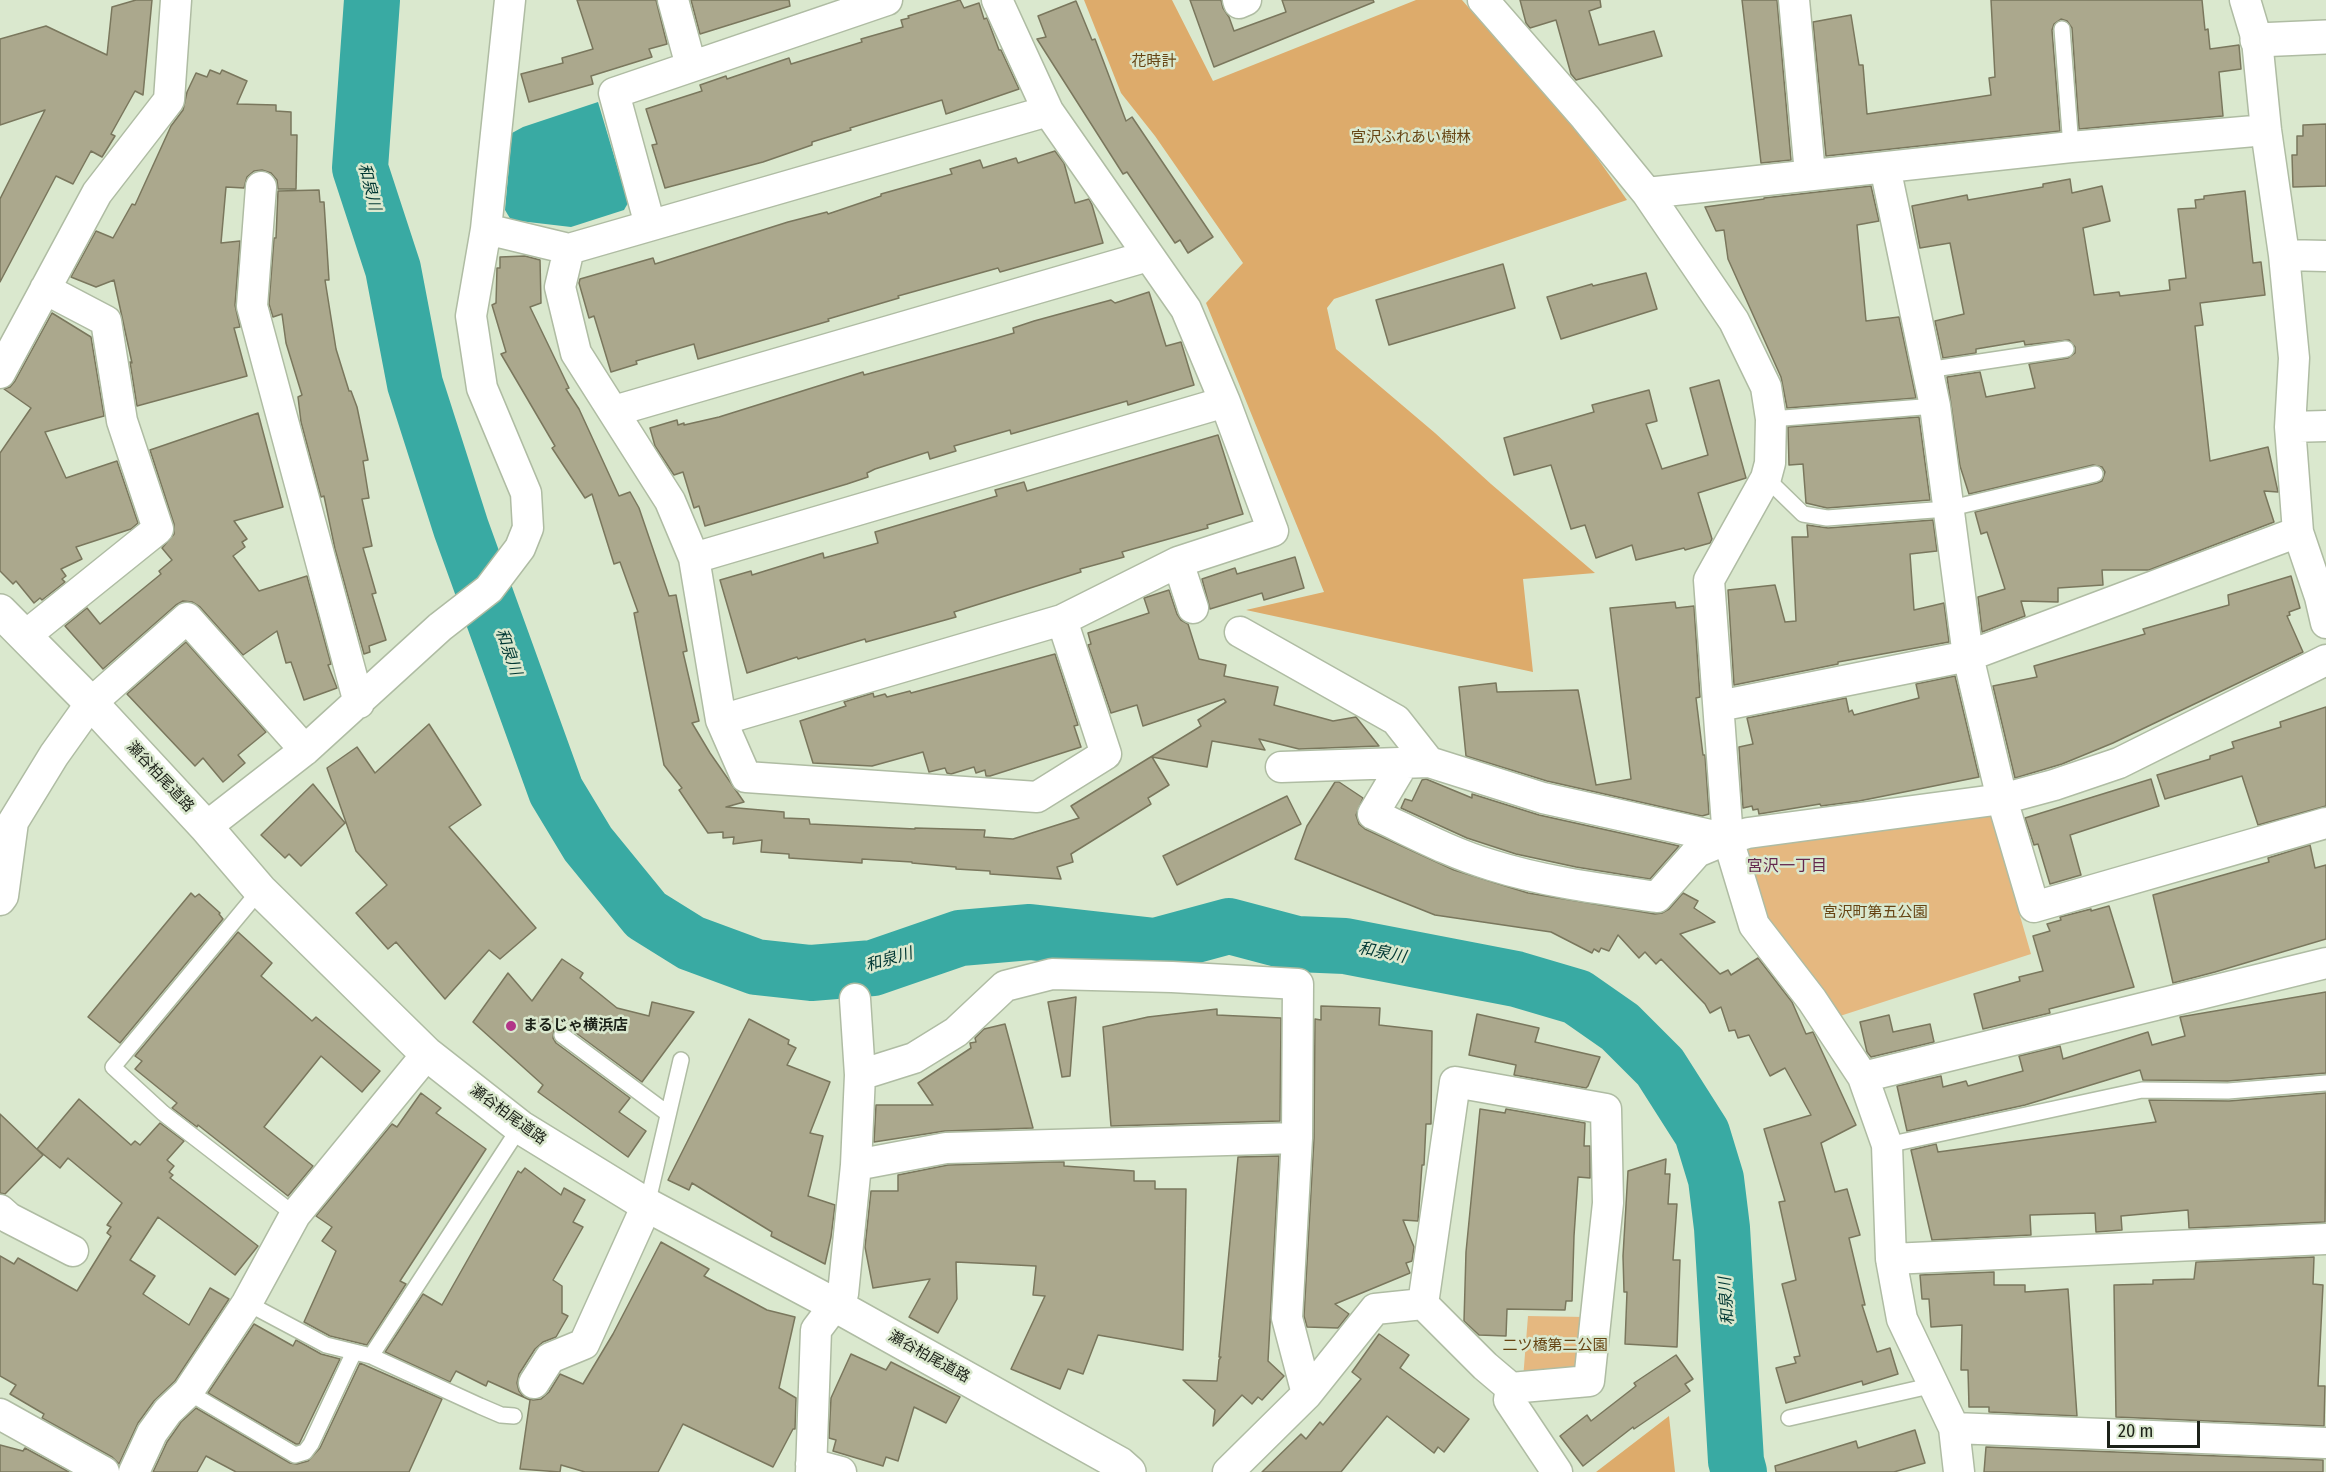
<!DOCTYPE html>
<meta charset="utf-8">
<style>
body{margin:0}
#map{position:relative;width:2326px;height:1472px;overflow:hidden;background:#dae8ce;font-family:"Fira Sans Condensed",sans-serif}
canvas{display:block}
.scale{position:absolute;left:2107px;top:1421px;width:93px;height:27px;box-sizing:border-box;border:3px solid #1d2219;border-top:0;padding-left:8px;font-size:18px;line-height:21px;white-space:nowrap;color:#1d2219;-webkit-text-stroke:4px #dae8ce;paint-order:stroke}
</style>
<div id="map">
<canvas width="2326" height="1472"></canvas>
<div class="scale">20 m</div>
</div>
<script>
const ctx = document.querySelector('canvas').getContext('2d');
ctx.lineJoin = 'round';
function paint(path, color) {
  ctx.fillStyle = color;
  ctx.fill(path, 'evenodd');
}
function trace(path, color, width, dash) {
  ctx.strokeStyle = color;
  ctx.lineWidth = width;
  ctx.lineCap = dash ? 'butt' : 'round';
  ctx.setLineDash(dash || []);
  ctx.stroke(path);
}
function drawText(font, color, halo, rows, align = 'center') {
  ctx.font = font + ' "Fira Sans Condensed","Noto Sans JP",sans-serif';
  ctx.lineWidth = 5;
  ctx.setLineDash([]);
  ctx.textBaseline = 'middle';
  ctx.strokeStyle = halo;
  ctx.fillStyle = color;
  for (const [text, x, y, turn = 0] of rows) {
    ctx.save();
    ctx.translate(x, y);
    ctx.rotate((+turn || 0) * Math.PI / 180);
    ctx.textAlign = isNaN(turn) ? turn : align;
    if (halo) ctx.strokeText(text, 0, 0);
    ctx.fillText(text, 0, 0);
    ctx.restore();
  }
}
paint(new Path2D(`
 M1990,812L2031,954L1840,1016L1766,920L1745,838Z
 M1528,1316L1585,1317L1582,1374L1523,1379Z`), '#e5b880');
paint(new Path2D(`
 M1084,0H1172L1213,81L1416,0H1462L1583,138L1627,200L1334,299L1327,308L1336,349L1435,433L1491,484L1595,573L1523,579L1533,672L1246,610L1324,592L1206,303L1243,263L1155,136L1121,93Z
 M1669,1416L1675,1472H1596Z`), '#ddab6b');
paint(new Path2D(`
 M598,102L628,203L624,210L571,227L511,220L505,210L512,133L523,127Z`), '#39aaa3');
trace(new Path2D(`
 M372,0L360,168L393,269L415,384L461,528L556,791L588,844L646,915L691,943L756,967L811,973L873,968L960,938L1030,932L1155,946L1229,926L1297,944L1345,946L1516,979L1577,997L1620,1027L1660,1067L1702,1133L1716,1179L1722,1228L1736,1461L1739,1472`), '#39aaa3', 56);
const building = new Path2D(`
 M136,0H152L143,95L135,91L111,134L115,136L102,157L91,151L73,184L56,176L0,282V199L45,110L0,125V39L46,26L107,55L112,7Z
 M577,0H656L667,44L649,49L652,57L591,76L593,84L529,102L521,74L563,63L562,58L593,49Z
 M691,0H789L790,6L700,34Z
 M960,0L964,8L979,3L984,19L987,18L999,50H1001L1019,89L946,114L942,100L850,128L851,130L812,142V145L763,162L665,188L652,145L657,144L646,109L702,91L700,85L726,76L727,79L789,58L791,64L862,42L861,39L903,27L901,20L909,18L908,16Z
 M1190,0H1221L1223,8L1229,17L1234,31L1286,12L1282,0H1373L1374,2L1214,67Z
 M1520,0H1600L1601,7L1589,11L1599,45L1654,31L1662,56L1576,80L1571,74L1556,20L1530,28L1526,23Z
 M1742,0H1777L1791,160L1761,163Z
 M1991,0H2202L2205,30L2208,29L2210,49L2239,45L2241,69L2219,72L2223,116L2079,129L2072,28L2067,21L2061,19L2054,24L2052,30L2060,131L1826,156L1813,22L1851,15L1859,65H1863L1867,114L1991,95L1989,78L1995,77Z
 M1076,1L1092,40L1095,39L1126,121L1132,117L1213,237L1188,253L1180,240L1175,243L1127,172L1123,174L1037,39L1046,37L1038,16Z
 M210,70L220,74L222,70L247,81L237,104L276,105V111L291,112V135H297L296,189H278L277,180L271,173L262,170L254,171L247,177L244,188L226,187L221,243L240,241L235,305L240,327L234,328L247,376L137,406L130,362L132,363L114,280L96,287L71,277L96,231L113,238L132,204L135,205L171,126L183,110L187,92L196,73L207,77Z
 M2326,124V186L2293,187L2292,155H2297V136H2303V125Z
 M1055,151L1064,163L1075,203L1089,199L1092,205L1103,243L1000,272L998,268L898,296L899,298L828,319L829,321L698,359L694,344L636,361L637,364L611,372L594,316L589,318L579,283L580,279L653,258L655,264L788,222L827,212L828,214L881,196V194L952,174L950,169L980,160L983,168L1016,158L1018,163Z
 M2070,179L2072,193L2102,186L2110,221L2083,228L2094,295L2119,292L2120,296L2170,290L2169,280L2186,278L2178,209L2196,208L2195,200L2204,199V196L2245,191L2253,263L2261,262L2265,295L2200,303L2203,325L2195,326L2210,461L2268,447L2278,492L2264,491L2274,522L2149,570H2102L2103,585L2058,588V602L2021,601L2025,616L1982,632L1978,597L2005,589L1987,532L1981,534L1975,512L2097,483L2102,481L2105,472L2102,467L2093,465L1969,494L1960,466L1947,377L1980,372L1986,397L2035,388L2029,364L2068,358L2075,353V347L2069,340L2025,345L2024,341L1976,349V353L1943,358L1935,321L1964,314L1950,243L1920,248L1912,206L1967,195L1968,200L2043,187V184Z
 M1871,186L1879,221L1857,225L1866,321L1899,317L1916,398L1787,408L1781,377L1728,259L1724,230L1716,231L1705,207L1764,199V198Z
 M319,190L320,202H324L329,280H325L336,349L349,391H351L357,407L368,460L363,461L369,498L362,499L372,546L363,548L376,593L372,594L386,640L369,646L370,652L364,654L335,549L324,496L321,497L301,422L298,397L302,395L286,343L282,314L273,317L269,304L274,238H276L278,191Z
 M525,256L540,260L541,303L530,307L569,388L566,389L579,409L619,496L630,492L639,508L669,596L676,595L687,651L683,652L699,721L692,723L710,753L744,802L726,807L784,812V818L809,819L810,824L915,829V828L985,830L984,837L1013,839L1079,818L1071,806L1201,726L1198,720L1226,702L1224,699L1143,726L1137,705L1111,713L1088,645L1091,644L1088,633L1149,613L1144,598L1169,590L1177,614L1181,620L1188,624L1199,659L1226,665L1224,676L1278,687L1274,705L1333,721L1356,717L1379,746L1299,749L1259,739L1265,750L1212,741L1207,767L1152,757L1169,785L1148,798L1151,804L1071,854L1073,862L1057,867L1061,879L990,874V871L956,869V867L912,863V862L862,859V863L789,858V854L761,852L762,840L733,844L734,837L723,838V832L708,833L679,790L682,788L664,765L634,613L638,612L620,562L614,564L592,494L585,498L552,448L555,446L501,354L506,352L492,305L496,303L497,268H500V257Z
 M1503,264L1515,308L1389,345L1376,300Z
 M1646,273L1657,309L1561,339L1547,297L1592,284L1593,286Z
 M1149,292L1166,346L1181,342L1194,385L1128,405L1127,401L1011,434L1010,430L954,446L956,451L930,459L928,452L875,469L867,473L868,477L847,484L705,526L699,506L694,508L683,472L674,475L655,446L650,428L677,420L678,425L684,423V425L719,417L863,372L864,375L990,340L1014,333L1013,328L1034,321L1111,300L1115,303Z
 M52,313L91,337L104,416L45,432L66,478L117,461L138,523L131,529L76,547L82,559L61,569L66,576L62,579L65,582L42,600L40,598L34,603L16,581L13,584L0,571V453L31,408L4,389L10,387L15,381Z
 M1719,380L1746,478L1698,493L1712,539L1710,543L1685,550L1684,548L1636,560L1632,545L1596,558L1585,525L1571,529L1551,465L1514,475L1504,438L1594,412L1592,405L1649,390L1657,421L1646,424L1662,469L1708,455L1690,388Z
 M258,413L283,507L234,521L247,539L242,542L245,547L233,556L259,591L307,576L331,664L328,665L337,688L304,700L291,662L286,663L277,631L243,655L200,607L192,602L183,601L176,605L103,669L65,626L87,608L100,624L161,574L159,571L172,560L162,548L174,534V524L150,450Z
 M1919,417L1930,500L1827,508L1806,503L1803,464L1789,465L1788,427Z
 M1218,435L1243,514L1207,525L1208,528L1122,552L1124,557L1080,569L1081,572L954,612L956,617L866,642L865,639L798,659L797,657L747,673L720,580L751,571L752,575L823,553L824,558L878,543L875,532L997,496L995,490L1024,482L1027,491Z
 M1933,520L1937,551L1910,554L1914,610L1944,603L1949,642L1838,662V664L1734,685L1728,590L1775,585L1785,622L1796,621L1792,537H1808L1807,525L1828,528Z
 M1295,557L1304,588L1264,600L1262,593L1210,609L1202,579L1235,568L1237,574Z
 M2291,576L2300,608L2289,612L2290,615L2287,616L2303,652L2113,743L2062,764L2015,778L1993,686L2037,677L2034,666L2145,634L2143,629L2229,605L2228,595Z
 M1675,602L1676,608L1694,606L1700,697L1696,698L1703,755H1705L1709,814L1702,816L1547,781L1466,756L1459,687L1496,683L1497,692L1578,690L1596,785L1631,779L1610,608Z
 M186,642L266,732L238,755L245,763L223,782L203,758L195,766L127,694Z
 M1055,654L1078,725L1074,726L1081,747L990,776H986L985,770L976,773L974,767L951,774L947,773L945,768L929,772L923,752L872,766L813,763L800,721L846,706L844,702L873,693L874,697L885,694L887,697L910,691L911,693Z
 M1955,676L1979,777L1859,801L1821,806L1820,804L1759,814L1758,809L1753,810L1752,806L1743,808L1739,747L1753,744L1747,718L1846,698L1849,712L1852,710L1854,715L1919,698L1916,684Z
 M2326,707V806L2258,825L2242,776L2165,799L2157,775L2210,759V756L2234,748L2232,742L2281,727L2280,722Z
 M429,724L481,805L449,827L536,928L500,959L489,950L445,999L396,942L388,949L356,913L387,885L356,851L327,768L357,747L375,773Z
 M1426,779L1472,798V794L1539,815L1679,846L1650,879L1576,867L1516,854L1467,838L1401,808L1405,799L1412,801L1422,780Z
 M2151,779L2159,806L2070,835L2081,875L2050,884L2038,844L2034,845L2025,818Z
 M1335,782H1339L1363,798L1356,815L1359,824L1365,829L1454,870L1528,893L1655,914L1662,913L1669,909L1683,893L1698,901L1694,908L1715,922L1680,934L1720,974L1728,970L1731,975L1758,958L1792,1002L1806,1034L1813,1032L1856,1125L1821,1143L1835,1192L1847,1189L1860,1235L1849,1238L1865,1305H1862L1877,1352L1890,1348L1898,1374L1863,1385L1862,1381L1786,1403L1776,1368L1796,1363L1794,1357L1800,1356L1782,1284L1796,1280L1779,1202L1785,1201L1764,1129L1811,1115L1785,1068L1770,1076L1749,1035L1738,1038L1735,1030L1729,1031L1721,1007L1710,1013L1705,1004L1661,959L1656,964L1645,952L1639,958L1618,935L1609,951L1601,948L1599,952L1594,949L1592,953L1551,932L1435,915L1295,859L1307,826Z
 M313,784L345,823L301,866L289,854L285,858L261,835Z
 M1287,796L1301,824L1177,885L1163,856Z
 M2310,845L2315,868L2326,865V939L2215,972L2173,983L2153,895L2269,862L2268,858Z
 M191,893L195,897L199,894L220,913L219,914L223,919L120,1043L88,1017Z
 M2109,906L2134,987L2049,1009L2050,1013L1983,1029L1974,994L2020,981L2019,977L2043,971L2033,936L2050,931L2047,924L2061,920L2060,917L2091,909V911Z
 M238,932L272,963L261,976L312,1021L316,1017L380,1071L362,1092L321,1056L264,1127L313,1166L288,1196L198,1125L197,1127L172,1108L177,1103L135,1069L142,1061L135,1056Z
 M562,959L583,973L580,978L617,1008L649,1016L652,1002L694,1012L642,1082L568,1027L559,1026L554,1030L553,1038L556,1043L630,1098L619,1112L646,1131L628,1157L538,1092L543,1085L473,1022L508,973L532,1001Z
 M2326,992V1073L2228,1081L2143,1080L2140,1070L2025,1105L1907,1131L1897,1086L1941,1076L1943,1087L1966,1081L1968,1086L2023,1071L2019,1056L2060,1046L2063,1059L2148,1032L2152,1045L2185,1036L2180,1017Z
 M1076,997L1070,1076L1062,1077L1048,1002Z
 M1321,1006L1380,1008L1379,1025L1432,1031L1431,1124H1426L1424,1165H1422L1418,1221L1403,1220L1414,1247L1412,1261L1406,1263L1410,1273L1335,1304L1349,1314L1338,1328L1307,1327L1304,1316L1314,1138L1315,1019L1321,1020Z
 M1217,1009V1015L1281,1018L1280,1121L1111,1126L1103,1027L1148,1017Z
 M1477,1014L1539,1028L1535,1042L1600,1057L1588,1086L1586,1088L1514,1075L1516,1065L1469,1055Z
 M1889,1015L1893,1032L1930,1024L1934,1042L1871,1057L1867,1052L1860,1022Z
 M749,1019L789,1040L788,1044L796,1048L787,1065L830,1082L810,1133L823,1136L808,1196L835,1205L831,1237L825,1264L771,1236L772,1232L692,1183L689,1190L668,1180Z
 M1005,1024L1033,1128L945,1131L874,1142L876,1105H933L918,1083L971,1048L970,1043L976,1042L975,1038L984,1029Z
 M421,1093L441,1108L436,1113L486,1149L400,1281L406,1284L367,1345L330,1336L304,1322L336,1251L322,1241L332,1227L316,1216L392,1124L397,1127Z
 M2326,1093L2325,1222L2189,1228L2188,1210L2121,1216L2122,1230L2096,1232L2095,1213L2030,1215L2031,1235L1932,1240L1911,1150L1936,1144L1938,1152L2156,1122L2149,1100L2229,1101Z
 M79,1099L131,1145L135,1141L140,1145L160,1123L184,1141L167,1160L174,1166L169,1172L173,1175L170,1178L258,1246L235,1275L158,1217L130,1260L155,1276L143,1294L189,1325L210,1288L229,1299L175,1381L154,1401L138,1423L119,1464L112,1457L42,1418L44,1414L10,1394L16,1385L0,1376V1256L14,1264L18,1258L77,1291L111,1236L107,1233L111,1227L107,1225L122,1203L68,1158L60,1168L37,1149Z
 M1480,1109L1505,1113L1506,1109L1585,1123L1584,1146H1590V1178L1578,1177L1574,1236L1572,1301H1566L1565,1310L1507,1309L1506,1336L1479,1335L1464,1321L1466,1252Z
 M0,1114L43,1155L5,1194L0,1193Z
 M1279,1156L1268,1361L1284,1376L1262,1400L1258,1397L1252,1404L1242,1395L1213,1426L1215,1410L1183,1380L1217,1381L1219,1360L1221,1357H1219L1238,1157Z
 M1666,1159L1665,1174H1670L1668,1204H1677L1673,1260H1680L1677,1347L1625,1344L1627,1292H1624L1623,1256L1628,1171Z
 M1049,1162H1064V1166L1134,1171V1181H1155V1189H1186L1183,1350L1098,1335L1083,1374L1068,1369L1060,1389L1011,1369L1045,1296L1033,1295L1036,1266L956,1262L957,1299L938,1333L909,1317L930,1279L873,1288L865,1247L871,1191H898V1175L948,1165Z
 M525,1168L561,1195L564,1188L585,1200L573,1222L583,1227L553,1280L562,1286V1313L568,1316L556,1337L543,1342L535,1349L519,1374L517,1383L519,1391L524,1397L533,1400L541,1399L549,1392L560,1374L583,1384L613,1334L661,1242L709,1269L704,1276L767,1310L795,1317L779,1388L796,1398L795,1429H793L773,1467L683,1424L658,1472H585L561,1465L560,1472L520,1469L530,1400L488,1381L486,1386L456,1371L450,1382L385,1352L423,1294L442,1305L518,1171L521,1173Z
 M2314,1257L2313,1284L2323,1285L2318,1386H2325L2324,1426L2116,1417L2114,1285L2153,1284V1280L2194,1279L2196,1262Z
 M1994,1272V1285H2025V1292L2068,1289L2077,1416L1989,1412V1407H1969L1968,1370H1961L1962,1325L1931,1327L1929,1299H1922L1920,1275Z
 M254,1324L293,1346L296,1340L321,1354L340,1359L299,1444H296L208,1393Z
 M1379,1334L1409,1355L1400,1368L1469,1419L1444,1452L1438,1447L1434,1453L1387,1416L1341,1472H1262L1301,1434L1306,1439L1320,1422L1323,1425L1361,1379L1352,1372Z
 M851,1354L886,1370L891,1362L960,1397L946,1423L914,1407L898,1461L886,1457L883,1466L833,1451L836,1440L829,1438L831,1398Z
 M1676,1355L1693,1379L1685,1384L1690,1391L1634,1429L1633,1427L1583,1466L1560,1436L1587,1415L1591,1421L1636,1386L1634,1383Z
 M360,1363L442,1399L409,1472H236L206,1456L197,1472H153L167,1442L181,1422L196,1408L290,1463L297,1464L308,1461L320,1448Z
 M1915,1430L1925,1463L1894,1472H1776L1775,1466L1856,1441L1858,1448Z
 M0,1445L23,1451L25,1448L69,1472H0Z
 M1986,1447L2323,1460V1472H1984Z`);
paint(building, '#aba88d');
trace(building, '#7a775d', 1.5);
const service = new Path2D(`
 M2062,29L2071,147
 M1927,370L2066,349
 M1771,419L1935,406
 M1766,478L1803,514L1827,518L1947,509L2095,474
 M260,890L113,1067L163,1113L295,1215
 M562,1035L667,1113
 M1887,1145L2142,1090L2228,1091L2326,1083
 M647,1205L681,1060
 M247,1303L326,1345L371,1356L480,1406L501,1415L514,1416
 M371,1356L520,1127
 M188,1392L295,1455L305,1452L311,1444L354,1352
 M1789,1418L1934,1385`);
const minor = new Path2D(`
 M673,0L691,66
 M1238,0L1239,3L1246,0
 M1483,0L1585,117L1647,193L1734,321L1766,387L1771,419L1770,463L1766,478L1709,580L1728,839L1754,925L1812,1000L1863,1077L1887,1145L1891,1259L1902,1319L1954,1428L1959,1472
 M1794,0L1810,174
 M2245,0L2257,40L2266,130L2284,255L2294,358L2290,427L2298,532L2320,597L2326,623
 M1885,167L1935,406L1968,656L2002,799L2034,907L2326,823
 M261,187L252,306L359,703
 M1647,193L2071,147L2266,130
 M650,225L614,93L887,0
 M486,229L569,249L1048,111
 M569,249L560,287L576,353L670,501L694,558L721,720L746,777L1037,797L1106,754L1062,620
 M2284,255L2326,256
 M0,373L97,193L169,100L176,0
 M614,411L1148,256
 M2290,427L2326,426
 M694,558L1225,402
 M1178,562L1193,608
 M1240,632L1396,720L1429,762L1281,767
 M25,636L158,529L122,421L106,321L45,289
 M1719,706L1968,656L2298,532
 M721,720L1062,620L1178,562L1273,531L1225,402L1186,309L1048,111L997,0
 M1404,762L1373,814C1412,832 1450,853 1491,865C1545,882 1601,889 1657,897L1697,852L1728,839L1748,833L2002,799L2054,785L2119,763L2326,660
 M1429,762L1543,798L1728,839
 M206,827L305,750L440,627L489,589L520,548L528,528L526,493L482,388L471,316L486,229L510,0
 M0,900L3,896L13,822L54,755L91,703L187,618L305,750
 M860,1075L914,1058L956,1032L1005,986L1052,974L1172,977L1298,984L1297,1138L1287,1318L1307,1394
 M1863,1077L2326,963
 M1455,1082L1606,1109L1608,1203L1589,1381L1511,1388L1485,1366L1423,1304Z
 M856,1165L946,1148L1297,1138
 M0,1210L9,1218L73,1251
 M1891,1259L2326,1239
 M534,1383L550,1358L584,1344L647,1205
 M1511,1388L1509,1400L1557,1472
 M0,1414L104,1472
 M1954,1428L2326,1443
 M811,1464L841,1472
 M134,1472L152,1433L168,1411L188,1392L247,1303L295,1215L427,1054
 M811,1472L816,1330L843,1294L856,1165L860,1075L855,999
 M1228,1472L1307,1394L1375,1309L1423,1304`);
const tertiary = new Path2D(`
 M2257,40L2326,37`);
const secondary = new Path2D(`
 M0,611L91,703L206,827L260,890L427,1054L520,1127L647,1205L835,1305L1120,1464L1129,1472`);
trace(service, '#afbca3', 18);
trace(minor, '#afbca3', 33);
trace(tertiary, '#afbca3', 36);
trace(secondary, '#afbca3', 36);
trace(service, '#fff', 15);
trace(minor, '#fff', 30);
trace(tertiary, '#fff', 33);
trace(secondary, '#fff', 33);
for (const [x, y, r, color] of [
 [511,1026,6,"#b23688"]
]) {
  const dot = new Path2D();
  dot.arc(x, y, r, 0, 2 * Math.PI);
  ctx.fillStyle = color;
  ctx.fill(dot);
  trace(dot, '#dae8ce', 2);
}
drawText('15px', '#664413', '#dae8ce', [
 ["花時計",1154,62],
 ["宮沢ふれあい樹林",1411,138],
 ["宮沢町第五公園",1875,913],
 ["二ツ橋第二公園",1555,1346]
]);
drawText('15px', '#1d2219', '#dae8ce', [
 ["瀬谷柏尾道路",160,777,47],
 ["瀬谷柏尾道路",508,1115,36],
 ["瀬谷柏尾道路",929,1357,29]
]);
drawText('bold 15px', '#1d2219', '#dae8ce', [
 ["まるじゃ横浜店",523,1026]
], 'left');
drawText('italic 16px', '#003733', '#dae8ce', [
 ["和泉川",369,187,76],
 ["和泉川",508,652,71],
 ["和泉川",1382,953,11],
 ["和泉川",889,960,-16],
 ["和泉川",1727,1301,-94]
]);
drawText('16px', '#64284e', '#dae8ce', [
 ["宮沢一丁目",1787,867]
]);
</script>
